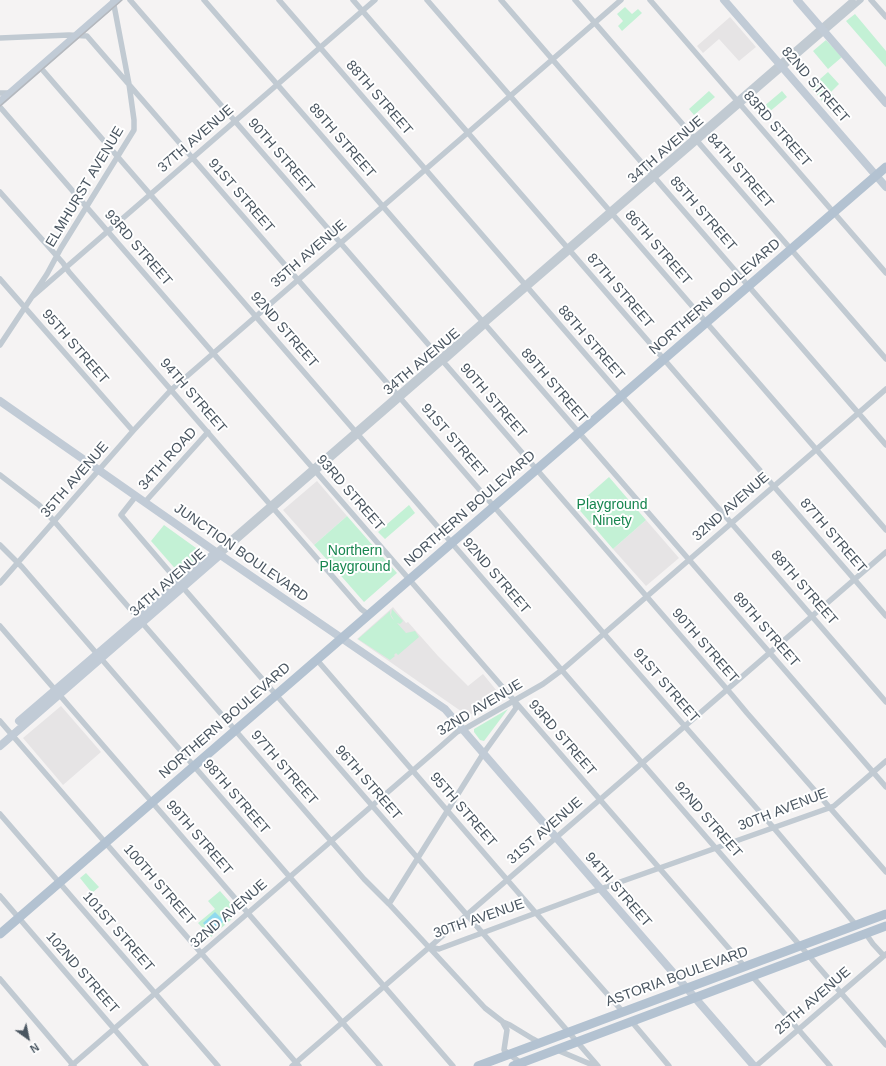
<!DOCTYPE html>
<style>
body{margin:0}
#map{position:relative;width:886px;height:1066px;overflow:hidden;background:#f5f3f3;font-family:Arial,sans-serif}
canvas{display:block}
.north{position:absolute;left:8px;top:1018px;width:40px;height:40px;-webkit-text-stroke:3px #fff;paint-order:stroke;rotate:147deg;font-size:11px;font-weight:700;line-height:16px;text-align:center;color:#4a5661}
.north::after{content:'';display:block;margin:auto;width:14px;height:18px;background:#4a5661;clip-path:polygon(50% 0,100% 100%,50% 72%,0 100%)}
</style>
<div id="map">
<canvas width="886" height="1066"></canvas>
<div class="north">N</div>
</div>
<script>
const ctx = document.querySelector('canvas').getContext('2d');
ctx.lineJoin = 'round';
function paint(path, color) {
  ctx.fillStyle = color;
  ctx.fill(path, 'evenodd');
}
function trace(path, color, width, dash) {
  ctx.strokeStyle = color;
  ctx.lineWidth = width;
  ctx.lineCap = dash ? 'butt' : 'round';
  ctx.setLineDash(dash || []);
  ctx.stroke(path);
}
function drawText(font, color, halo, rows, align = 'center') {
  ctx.font = font + ' Arial,sans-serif';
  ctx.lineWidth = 4;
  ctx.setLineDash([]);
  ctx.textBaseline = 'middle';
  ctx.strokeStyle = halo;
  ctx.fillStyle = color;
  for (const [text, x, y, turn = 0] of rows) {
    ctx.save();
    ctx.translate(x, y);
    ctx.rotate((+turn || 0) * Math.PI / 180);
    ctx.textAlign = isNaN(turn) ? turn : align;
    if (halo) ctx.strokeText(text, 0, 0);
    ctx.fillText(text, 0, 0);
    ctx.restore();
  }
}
paint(new Path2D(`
 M730,17L756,47L739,61L719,39L703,53L697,46Z
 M317,481L347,516L314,545L283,510Z
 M646,520L679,558L646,586L613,549Z
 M393,607L406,623L408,622L438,656L468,686L483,674L501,696L468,716L357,639Z
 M61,706L101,752L63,785L23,738Z`), '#e6e4e5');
paint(new Path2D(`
 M625,7L632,14L638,9L642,13L622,31L618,26L623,21L617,14Z
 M855,14L886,51V67L846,21Z
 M826,40L842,57L828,69L813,51Z
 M828,72L839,84L831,92L836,98L826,106L811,87Z
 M709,91L715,97L694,115L689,109Z
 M782,91L787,97L768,113L763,107Z
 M609,477L646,520L613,549L576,506Z
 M409,505L415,513L385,539L378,532Z
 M347,516L397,573L364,602L314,545Z
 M164,525L203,553L179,573L151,541Z
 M392,609L403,621L400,624L397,623L406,633L415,631L419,637L398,655L396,653L394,655L395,656L390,660L358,639L390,611C390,615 391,618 394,620L391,615Z
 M508,709L484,741L480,740L474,732V729Z
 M86,873L99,887L92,893L80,878Z
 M220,891L235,908L229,913L233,918L211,937L198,923L215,909L208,901Z`), '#c3f1d5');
paint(new Path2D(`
 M215,912L224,921L212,932L203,923Z`), '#90daee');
trace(new Path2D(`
 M130,0L732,695L747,713L886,872
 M204,0L886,787
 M279,0L886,702
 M353,0L886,616
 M427,0L886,530
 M501,0L886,445
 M575,0L886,359
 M650,0L886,273
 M871,0L886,17
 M0,38L69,35L87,36L619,651L773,827L856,925
 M40,67L886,1045
 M0,93H10
 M0,107L745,967
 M0,192L63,263L69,272L267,501L361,609L369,615
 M0,279L133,431
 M33,296L375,0
 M0,345L47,274L61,248L134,130V120L129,84L113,0
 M0,475L39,505L54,521L364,879L389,904L485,1008L503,1022L510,1025L533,1039L540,1043
 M136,496L121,515L186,591L598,1066
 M145,502L208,432
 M0,545L22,567L453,1066
 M216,552L853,0
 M220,555L443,361L447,359L482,328L485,324L861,0
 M0,583L133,431L171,390L621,0
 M0,626L380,1066
 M317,660L535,912L623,1012
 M0,721L299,1066
 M0,814L218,1066
 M0,896L146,1066
 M389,904L483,754L516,708L514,701
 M866,934L873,944L884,956
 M429,947L439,949L606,887L829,808L834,806L886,761
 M752,976L830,1066
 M0,979L74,1066
 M632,1022L669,1066
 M503,1023L507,1030L504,1050L522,1064
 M557,1050L595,1066
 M71,1066L440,747L457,732L468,727L543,684L562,670L886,389
 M292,1066L886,552
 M756,1066L886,954`), '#c1cad2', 5.5);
trace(new Path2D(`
 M724,0L886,187
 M797,0L886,103
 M0,102L117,0
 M0,401L216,552L445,709L754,1066
 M19,721L216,552
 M0,746L220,555`), '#c1cbd6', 8);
trace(new Path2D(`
 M0,934L886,167
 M478,1066L886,914
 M513,1066L886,926`), '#b3c2d1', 9);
trace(new Path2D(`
 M0,106L122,0`), '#b5b8bd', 1.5);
drawText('14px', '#4a5661', '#fff', [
 ["82ND STREET",815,85,49],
 ["88TH STREET",379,98,49],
 ["83RD STREET",777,129,49],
 ["37TH AVENUE",196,139,-41],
 ["89TH STREET",342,141,49],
 ["34TH AVENUE",666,150,-41],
 ["90TH STREET",281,156,49],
 ["84TH STREET",740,171,49],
 ["ELMHURST AVENUE",85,187,-59],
 ["91ST STREET",241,196,49],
 ["85TH STREET",703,214,49],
 ["93RD STREET",138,248,49],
 ["86TH STREET",658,248,49],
 ["35TH AVENUE",309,254,-41],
 ["87TH STREET",620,291,49],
 ["NORTHERN BOULEVARD",715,297,-41],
 ["92ND STREET",284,330,49],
 ["88TH STREET",591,343,49],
 ["95TH STREET",75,347,49],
 ["34TH AVENUE",422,362,-40],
 ["89TH STREET",554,386,49],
 ["94TH STREET",193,396,49],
 ["90TH STREET",493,401,49],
 ["91ST STREET",454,441,49],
 ["34TH ROAD",168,459,-48],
 ["35TH AVENUE",75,480,-49],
 ["93RD STREET",350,493,49],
 ["32ND AVENUE",731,507,-41],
 ["NORTHERN BOULEVARD",470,509,-41],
 ["87TH STREET",833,536,49],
 ["JUNCTION BOULEVARD",241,553,35],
 ["92ND STREET",496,576,49],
 ["34TH AVENUE",168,583,-41],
 ["88TH STREET",804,588,49],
 ["89TH STREET",766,630,49],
 ["90TH STREET",705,646,49],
 ["91ST STREET",666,686,49],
 ["32ND AVENUE",480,708,-31],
 ["NORTHERN BOULEVARD",225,721,-41],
 ["93RD STREET",562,738,49],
 ["97TH STREET",284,768,49],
 ["96TH STREET",368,783,49],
 ["98TH STREET",236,797,49],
 ["95TH STREET",463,810,49],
 ["30TH AVENUE",783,810,-21],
 ["92ND STREET",708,820,49],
 ["31ST AVENUE",545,831,-41],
 ["99TH STREET",199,838,49],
 ["100TH STREET",159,885,49],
 ["94TH STREET",618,890,49],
 ["32ND AVENUE",229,914,-41],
 ["30TH AVENUE",479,919,-19],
 ["101ST STREET",118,932,49],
 ["102ND STREET",82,973,49],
 ["ASTORIA BOULEVARD",677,977,-20],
 ["25TH AVENUE",813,1001,-41]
]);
drawText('14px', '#17864f', '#fff', [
 ["Playground",612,505],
 ["Ninety",612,521],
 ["Northern",355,551],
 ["Playground",355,567]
]);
</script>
